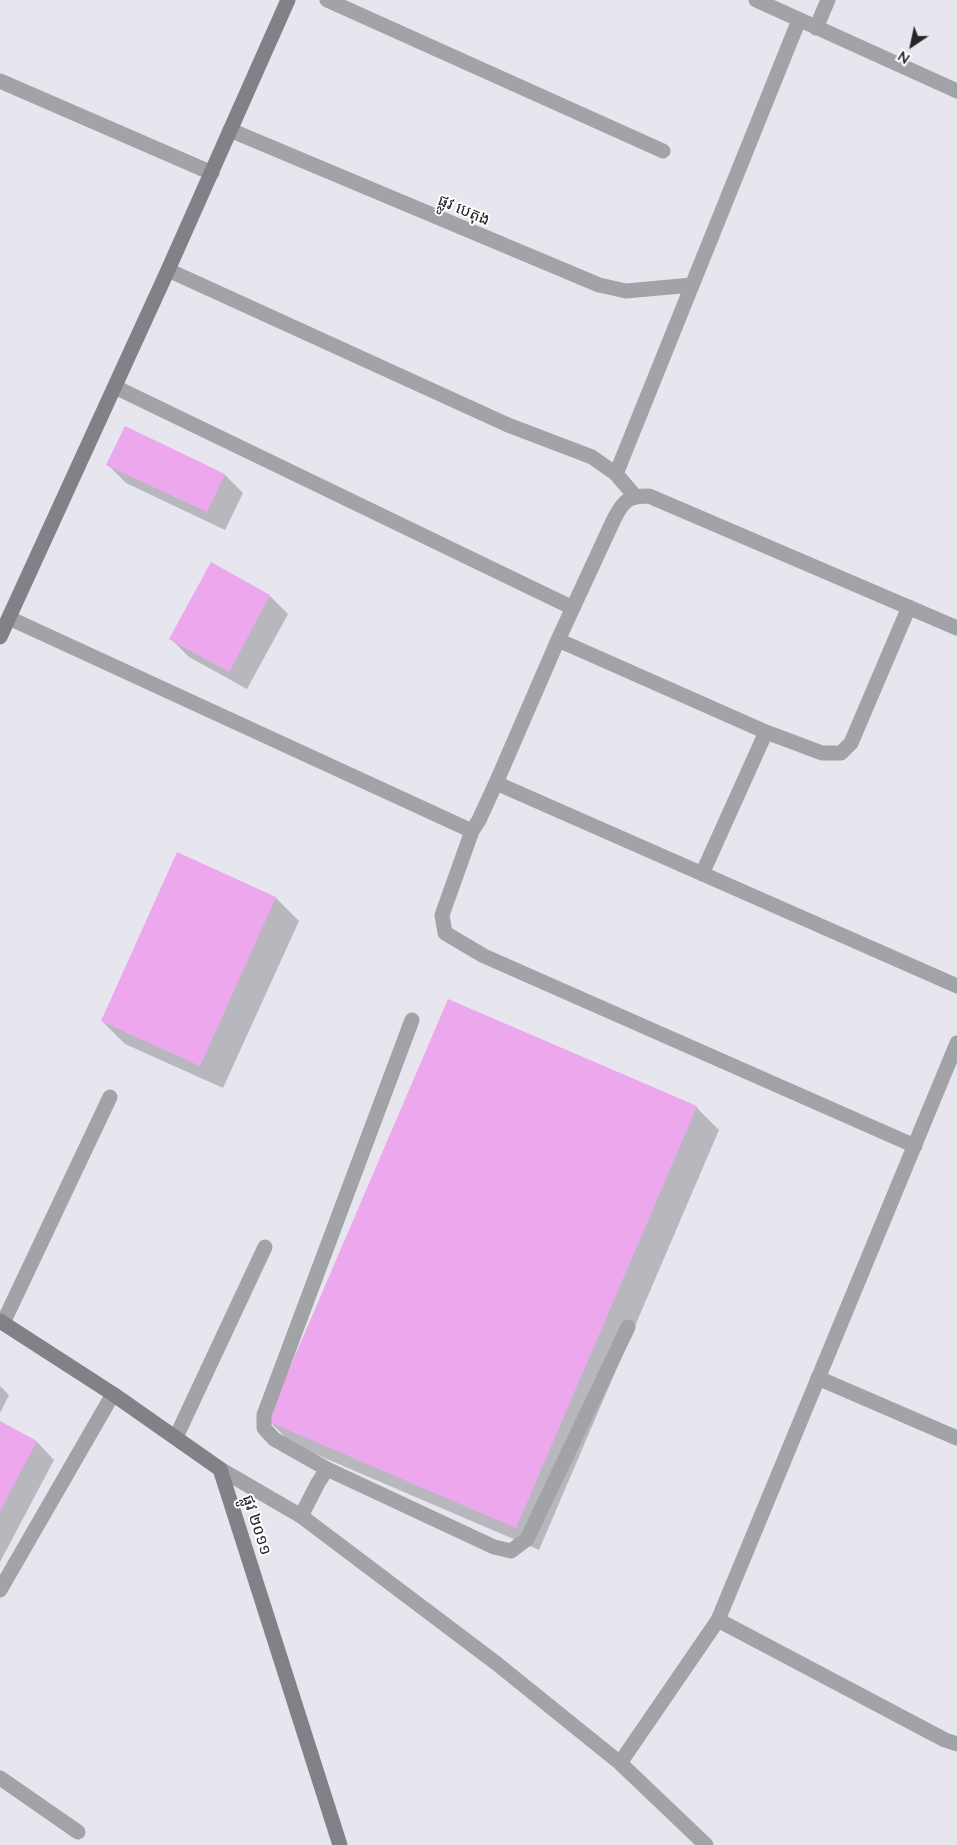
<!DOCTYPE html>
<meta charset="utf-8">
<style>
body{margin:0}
#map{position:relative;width:957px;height:1845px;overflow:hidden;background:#e7e5ee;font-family:Lato,sans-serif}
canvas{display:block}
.north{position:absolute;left:887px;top:20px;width:50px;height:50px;-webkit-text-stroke:4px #fff;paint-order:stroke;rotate:214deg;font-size:14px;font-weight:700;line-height:20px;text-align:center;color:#252428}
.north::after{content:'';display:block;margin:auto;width:18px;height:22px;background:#252428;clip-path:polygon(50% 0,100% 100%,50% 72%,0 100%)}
</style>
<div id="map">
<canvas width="957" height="1845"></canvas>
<div class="north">N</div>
</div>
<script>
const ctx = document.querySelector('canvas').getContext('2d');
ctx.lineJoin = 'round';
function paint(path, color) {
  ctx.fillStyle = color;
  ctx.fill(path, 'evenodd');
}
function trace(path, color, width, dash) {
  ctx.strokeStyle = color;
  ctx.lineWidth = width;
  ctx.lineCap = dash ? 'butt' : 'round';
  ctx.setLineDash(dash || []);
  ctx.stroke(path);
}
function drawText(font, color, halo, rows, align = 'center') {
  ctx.font = font + ' Lato,"Noto Sans Khmer",sans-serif';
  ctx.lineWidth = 4;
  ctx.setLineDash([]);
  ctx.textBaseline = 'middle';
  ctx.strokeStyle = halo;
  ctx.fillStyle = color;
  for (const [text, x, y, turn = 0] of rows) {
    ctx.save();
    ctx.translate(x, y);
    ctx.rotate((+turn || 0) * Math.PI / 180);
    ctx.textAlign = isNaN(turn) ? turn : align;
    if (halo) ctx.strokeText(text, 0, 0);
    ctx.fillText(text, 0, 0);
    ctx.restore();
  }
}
paint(new Path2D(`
 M126,428L225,475L243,493L225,530L126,483L108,465Z
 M211,564L270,596L288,614L247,689L189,657L171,639Z
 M177,854L276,898L299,921L223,1088L125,1044L102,1021Z
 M696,1107L719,1130L539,1550L292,1444L269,1421Z
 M0,1386L9,1395L0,1413Z
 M0,1423L37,1442L54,1460L0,1562Z`), '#0003');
paint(new Path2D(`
 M125,426L225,474L207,512L106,465Z
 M211,562L270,595L229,672L169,639Z
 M177,852L276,897L200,1066L101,1021Z
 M448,999L697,1106L516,1528L267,1421Z
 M0,1421L37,1441L0,1511Z`), '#eda8ed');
trace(new Path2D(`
 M3,1323L110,1097
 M818,1378L957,1438
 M176,1437L265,1247
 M327,1469L274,1439L264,1428V1415L412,1020
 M301,1516L318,1483L327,1469L494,1547L511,1551L527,1539L628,1327
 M0,1778L78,1832`), '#a1a3a6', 15);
trace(new Path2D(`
 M327,0L663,151
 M756,0L957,91
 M816,28L828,0
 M0,81L212,173
 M230,130L599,285L626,291L692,285
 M168,270L508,425L592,457L616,474L635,496
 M115,387L573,608
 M616,474L799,20
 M9,618L472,831L479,820L496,783L957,986
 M558,640L766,732L822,753H841L851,743L909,607
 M496,783L558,640L614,519C624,500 628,496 649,496L957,628
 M472,831L442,915L445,933L484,956L915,1146
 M702,874L766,732
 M220,1469L301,1516L496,1663L620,1763L706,1845
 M0,1590L113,1394
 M718,1620L945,1740L957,1744
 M620,1763L718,1620L957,1043`), '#a1a3a6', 15);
trace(new Path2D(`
 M0,637L168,270L288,0
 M0,1321L113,1394L220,1469L340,1845`), '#808287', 15);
drawText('16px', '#252428', '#fff', [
 ["ផ្លូវ បេតុង",464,210,23],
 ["ផ្លូវ ២០១១",257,1525,72]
]);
</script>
